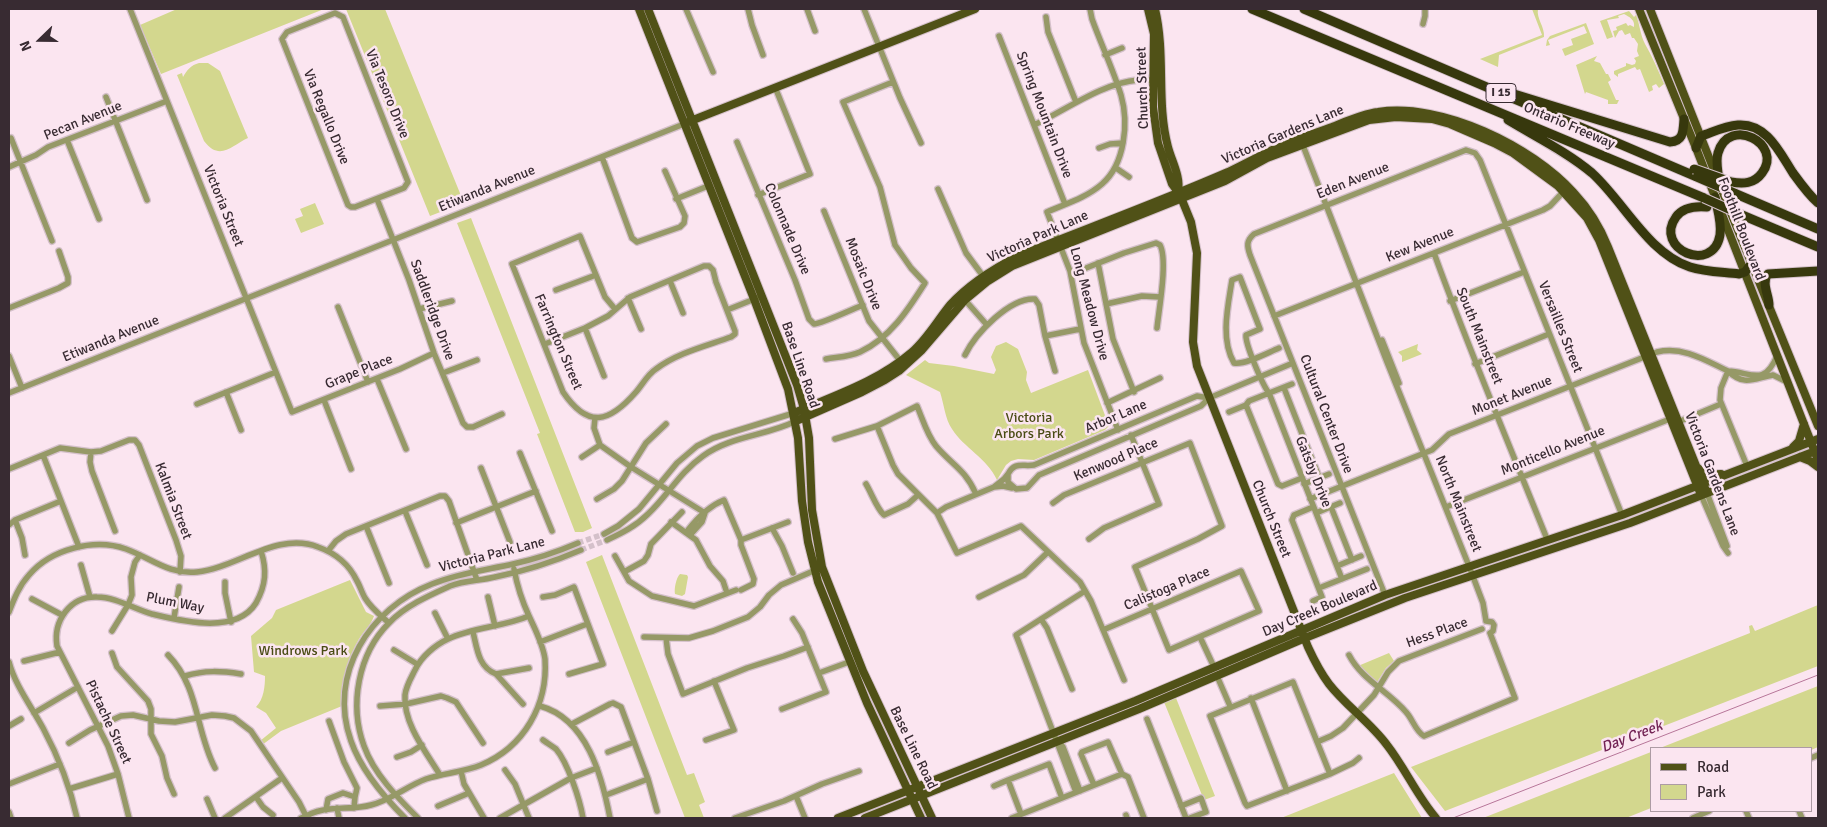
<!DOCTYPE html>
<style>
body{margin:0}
#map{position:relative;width:1827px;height:827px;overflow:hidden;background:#fbe5f0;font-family:Signika,sans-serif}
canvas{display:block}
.frame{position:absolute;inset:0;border:10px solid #382b32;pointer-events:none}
.legend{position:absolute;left:1650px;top:747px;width:162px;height:65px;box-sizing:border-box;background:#fbe5f0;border:1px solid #ad9ba4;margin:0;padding:6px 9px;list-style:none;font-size:15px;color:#382b32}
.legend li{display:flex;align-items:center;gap:10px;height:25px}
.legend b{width:25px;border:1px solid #ad9ba4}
.north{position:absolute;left:15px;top:15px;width:50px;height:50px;-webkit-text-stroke:4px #fbe5f0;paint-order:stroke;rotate:248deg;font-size:14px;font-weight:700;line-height:20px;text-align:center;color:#382b32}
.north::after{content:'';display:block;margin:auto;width:18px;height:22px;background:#382b32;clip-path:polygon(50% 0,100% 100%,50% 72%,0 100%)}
</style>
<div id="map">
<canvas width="1827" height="827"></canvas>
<div class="frame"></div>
<ul class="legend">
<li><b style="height:6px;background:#505117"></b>Road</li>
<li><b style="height:14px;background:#d3d78e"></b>Park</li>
</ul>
<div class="north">N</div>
</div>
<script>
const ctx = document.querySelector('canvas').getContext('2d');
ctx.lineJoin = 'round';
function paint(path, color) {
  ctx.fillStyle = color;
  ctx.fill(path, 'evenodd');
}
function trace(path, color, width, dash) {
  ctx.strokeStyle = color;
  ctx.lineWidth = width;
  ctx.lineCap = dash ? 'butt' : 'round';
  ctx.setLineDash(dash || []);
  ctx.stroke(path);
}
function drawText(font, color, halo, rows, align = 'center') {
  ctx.font = font + ' Signika,sans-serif';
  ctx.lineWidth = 5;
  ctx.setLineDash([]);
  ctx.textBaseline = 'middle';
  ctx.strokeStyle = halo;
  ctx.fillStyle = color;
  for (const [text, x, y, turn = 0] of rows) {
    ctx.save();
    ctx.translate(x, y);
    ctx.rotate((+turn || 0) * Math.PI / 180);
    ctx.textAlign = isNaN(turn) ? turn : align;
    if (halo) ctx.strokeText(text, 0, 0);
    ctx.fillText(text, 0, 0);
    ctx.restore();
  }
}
paint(new Path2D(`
 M177,9H324L161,74L140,25Z
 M346,9H385L464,203L430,216Z
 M1532,9H1538C1536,18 1545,27 1544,37L1499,55L1498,67L1480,59L1542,35Z
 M1629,11L1634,17L1636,15C1640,25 1640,34 1645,44C1652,56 1658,70 1664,84L1659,88L1656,84L1652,86L1653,90L1649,92L1640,69L1637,70L1635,67L1618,74V77L1614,74V71L1626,66V63L1632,65L1635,64L1636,61L1634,58L1639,56L1637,51L1638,44L1634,38H1632L1630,33L1625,35L1622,30L1619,31L1615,38L1613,31L1617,30L1616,27L1626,23L1628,26L1630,25L1634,27C1635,19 1629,17 1624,14L1618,16L1619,18L1607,20L1613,37L1607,39L1600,21Z
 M1586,23L1594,44L1565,56L1562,49L1573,45L1571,39L1587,33L1584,26L1548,40L1550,45L1546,46L1547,40L1550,36Z
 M1597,56L1594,61L1600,63L1606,74H1608L1611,80L1608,82L1616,100H1619L1617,104H1608V100L1586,92L1585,94L1576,65Z
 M199,63H208L220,71L248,138C232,145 220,162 204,141L177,75L182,73L183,77C187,70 191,65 199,63Z
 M315,203L324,224L301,233L295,219L303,216L300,209Z
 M471,218L592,528L583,532H575L537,434L540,433L457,223Z
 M1006,342L1018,349L1027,372L1026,380L1031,393L1088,370L1109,426L1105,430L1034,460L1018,459L1011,461L1006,465L997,480C987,458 964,448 952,429C945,419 944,404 940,392L906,375L925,360L929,363L954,366L994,374L996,370L991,357L996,346Z
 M1418,344L1417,350L1422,354L1402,362V356L1398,352Z
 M602,555L687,775L694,773L705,802L699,805L704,818H685L586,562Z
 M680,574L687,575L688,577L685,594L682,596L675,594C674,589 676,578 680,574Z
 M350,580L366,612L374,616C371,625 364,631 359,639C347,659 341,683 342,706L281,731L262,745L260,741L276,728L266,713L256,707C264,699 265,686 265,676L254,672L251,636L272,618L276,610Z
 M1818,605V666L1445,811L1411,767L1750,633L1749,626L1752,625L1755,631Z
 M1389,653L1394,661L1386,668L1376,684L1358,666Z
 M1818,686V747L1811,750V748H1660Z
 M1176,698L1215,796L1204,800L1164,702Z
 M1651,752V808L1626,818H1483Z
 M1394,773L1422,818H1281Z`), '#d3d78e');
trace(new Path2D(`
 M1453,818L1818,675`), '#b77699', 1);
trace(new Path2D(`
 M578,543L604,534
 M581,550L607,540`), '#d4c0ca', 5.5, [5.5, 3]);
const minor = new Path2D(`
 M130,9L292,412L400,369L434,353
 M686,9L713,72
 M748,9L752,25L763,55
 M807,9L815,31
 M864,9L900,98L921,143
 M1090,9L1092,19C1101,44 1113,69 1121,95C1129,123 1125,164 1102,184C1086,198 1065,204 1047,212L1070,271L1084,343L1118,430
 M335,13L343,17L408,182L404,188L355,207H351L348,205L282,39L287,32Z
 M1046,17L1048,32L1076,102
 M1423,24L1425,16V9
 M999,36L1065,204
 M1105,55L1122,48
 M106,97L147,200
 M1034,125C1066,110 1102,83 1138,80C1144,79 1151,80 1157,81
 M11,138L52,241
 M67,140L99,219
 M737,142L795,280L809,319L814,324C821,324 853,309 863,305
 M1302,143L1387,362L1469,566L1483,603L1486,621
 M1099,148L1110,144L1123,143
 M602,157L632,238L637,242L680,227L684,223L685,216L665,171
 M9,167L36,155L48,147L167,101
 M1116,168L1129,177
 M938,189L966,253L983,276
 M758,195L810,174L775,87
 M377,199L409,280L434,353L463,423L467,427H473L502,414
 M676,199L708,186
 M824,211L869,321L902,363
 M1434,253C1469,350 1509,444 1547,539
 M1098,263L1113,339L1134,392
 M1071,274L1124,253L1156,243L1160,245C1168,260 1159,309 1157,328
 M670,281L683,313
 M556,290L596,275
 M628,298L641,329
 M965,300L987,325
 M1450,301L1524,272
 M1106,304L1142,296L1160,297
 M338,307L368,382
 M9,308L59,288L68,283V277L59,251
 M419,309L452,301
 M727,310L762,296
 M1274,316L1543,210L1550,206L1566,189
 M585,328L604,376
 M1045,336L1080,329
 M1382,340L1399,383
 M545,344L585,328L608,316L630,297L704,266H709L713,270L716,282L735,331V334L731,337C706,346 677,353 656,369C648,374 642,385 636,392C609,423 588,429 563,392L512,264L580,236L605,297L615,309
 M1279,348C1267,353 1245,365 1234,363C1220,339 1228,306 1232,280L1240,277L1260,329L1246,335C1245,344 1263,386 1269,393L1342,579
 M965,355C975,334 1010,297 1035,299L1039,305L1045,336L1055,371
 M9,356L22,388
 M826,359C837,357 849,357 860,352C890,338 908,310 925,283L911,268L895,245L880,187L843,102L893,82
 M1475,364L1549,334
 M1728,371L1721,388L1720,400L1747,466
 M1728,371C1751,372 1764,387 1777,356
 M443,373L477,360
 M377,379L406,449
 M1284,388L1319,477
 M226,392L241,430
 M9,393L684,124
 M1197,396L1209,398L1201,406L1039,475L1027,488L1016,489L1008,482V474C1015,461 1023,467 1034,465Z
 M1209,398L1293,363
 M324,400L351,469
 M1107,403L1160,378
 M197,404L276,372
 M1246,405L1278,484L1282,486L1302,478
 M1229,412L1246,405L1249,401L1292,384
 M595,418L594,428L600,445L631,467L705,513
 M1678,422L1721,404
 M877,426L893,465L898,474L937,513L957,553L1021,526L1080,582L1091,601L1124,680
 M835,439L877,426L917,406C923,420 927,435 936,446C952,465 965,469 976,494
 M91,452L90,462L92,471L115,531
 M520,453L552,531
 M43,455L79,547
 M582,457L600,445
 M481,468L510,542
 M9,469L60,448L91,452L101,451L129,440H135L139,445L176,540L181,556L180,572
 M1008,474L1004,479L994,487L1003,486L1012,488
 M866,484C871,492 877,509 884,515L908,504L918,495
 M1304,484L1329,474
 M1707,493L1727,546
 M1701,495L1723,546L1728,553
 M597,499L614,489L622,481L646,443L666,424
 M1310,499L1432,450L1449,434L1657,352C1683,346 1705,360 1728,371C1744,387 1755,378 1773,375L1787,382
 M1053,503L1064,495L1190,443L1222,526L1198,539L1135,567L1169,650L1259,611L1241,571L1103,630
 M1331,507L1352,560
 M1446,507L1670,419
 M405,511L427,565
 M937,513L946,507L994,487
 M1316,513L1340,503
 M15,520L22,538L25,555
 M671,522L696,540L710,566L723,581L727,593
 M456,523L536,491
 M9,525L15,520L61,501
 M366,526L389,583
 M772,528L782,546L793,573
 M689,533L688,530C698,517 709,506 724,500L741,540V545L754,579L753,584L741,590
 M689,533H692L702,522L705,513
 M604,534L618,526L639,509L677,463L697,446L713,438L794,413
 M1089,539L1104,528L1159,504L1131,435
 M607,540C622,533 636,526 648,514C669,494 679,473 703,456C730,436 766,436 796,421
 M741,540L788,522
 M328,551L336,541L346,534L440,496H445L449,501L477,580
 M615,556L629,581L652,596L694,606L736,590
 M81,565L90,597
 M1337,566L1361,556
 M624,572L644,561L648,555L651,544L682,512
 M225,582V593L231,622
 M1319,588L1367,569
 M1385,595L1250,255C1247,246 1246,241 1254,234L1466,150L1475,153L1480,160L1622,515
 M488,597L495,626
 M543,597L555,595L574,587L603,664L569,674
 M979,597L1024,575L1048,552
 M32,599L62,615
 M1313,601L1322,597L1292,520L1294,515L1313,507
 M9,612C14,599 19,586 29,575C51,549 94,538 126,549C151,558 169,575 197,572C237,568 277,531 318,547C335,553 349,564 357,581C360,586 362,593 365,598C371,608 380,615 389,623
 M435,613L448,639
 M174,618L179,587
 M1041,619L1047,628L1072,689
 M1486,621L1492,622L1494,625L1493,631L1490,633
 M112,631L128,605L132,595L131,577L135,562L140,555
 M473,632C477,648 478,667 496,674L523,704
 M644,637L689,638L713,631L748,617L760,607L769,595L781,585L818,569
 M1200,637L1214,667
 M666,638L668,654L683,694L747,668L784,656L808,647
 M540,642L587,624
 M394,650L417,664
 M112,653L117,667L148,701L151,709V734L162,756L167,778L174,794
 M168,655C200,688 195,730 215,768
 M1349,655C1362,680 1388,691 1406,712C1412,718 1416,732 1424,736L1515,698L1490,633
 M24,661L60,652
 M9,662C15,685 31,706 43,728C58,756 70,786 77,818
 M819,673L849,662
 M496,674L529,668
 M185,676C205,670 221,671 241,674
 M1217,676L1230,706
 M1251,698L1287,791
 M380,706L406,704L441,696L447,698L456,702L483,743
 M540,706C587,719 602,776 610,818
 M782,709L826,692L802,633L793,619
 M34,713L78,687
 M1147,719L1186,818
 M329,721L344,762L357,788L355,797
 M572,724L610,704L613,703L621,707L648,779L657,811
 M9,726L21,719
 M543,740C547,743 552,746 556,749C568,763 580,800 583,818
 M706,740L734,730L714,681
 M1059,742L1063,747L1080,791
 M1317,742L1331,736L1343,728L1374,695L1388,672L1399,661L1482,629
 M69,743L90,730L121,716L133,715L159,721L175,722L212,715L225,716L234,718L251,731L299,802L306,816
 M608,752L634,742
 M397,757L411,752L422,745
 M1811,758L1818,755
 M505,770L515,784L529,818
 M461,771L464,784L484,818
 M1330,774L1293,682L1210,716L1245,803L1247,806L1330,774L1353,763L1359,758
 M440,775C426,752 403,723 405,695C406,686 411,678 415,670C421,657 435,645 448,639C473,627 503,627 529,616
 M9,784L60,764
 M1094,785L1081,754L1082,752L1108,742L1122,774L1128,777L1144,818
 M994,786L1008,780
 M69,789L118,774
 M1076,792L1016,635L1085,591
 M606,795L648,779
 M796,796L805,818
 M256,797L263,807L273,815
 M207,799L215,818
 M438,806L469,793
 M1181,806L1201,798L1206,812L1190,818
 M337,808L339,818
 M326,810L328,799L343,793L355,797L354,808
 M1746,811L1749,818
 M1799,811L1802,818
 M9,812L11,818
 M1021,814L1008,780L1049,764L1062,798
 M1126,815L1127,818
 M129,818L118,774L108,746L57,646C53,621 70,596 97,597C116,597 134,609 152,614C182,621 236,635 256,603C266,585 267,570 261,551
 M225,818L282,778
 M301,818C307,816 313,812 319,811C336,806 354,810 371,805C391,800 407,786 426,779C444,773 464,772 481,765C524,747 548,705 545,659C543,644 535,629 529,616C522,601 517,585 514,569
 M405,818C383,796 361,770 351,741C327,674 370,608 432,584C459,573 486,570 513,564C536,559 557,552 578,543
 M418,818C397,797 374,774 364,746C349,705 358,654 389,623C405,606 430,595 450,586C465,580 480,581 495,577C525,571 553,562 581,550
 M500,818L571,778L597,768
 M735,818L784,801L822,784L859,771
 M1012,818L1122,774
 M1693,818L1709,811`);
const major = new Path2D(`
 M639,9L754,299L788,389L798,438L802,501L808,542L818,582L867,703L921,818
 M648,9L797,385L804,409L809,438L812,510L822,567L863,671L932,818
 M1148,9L1154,34L1153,107L1158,143L1172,184L1180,195L1191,222L1197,253L1193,342L1197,366L1308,647C1314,660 1320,672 1329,684C1346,706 1370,722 1387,745C1405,768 1417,796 1436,818
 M1155,9C1166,55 1156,102 1168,147C1172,162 1181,177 1178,192
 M1639,9L1696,148L1818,460
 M1650,9L1735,223L1818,426
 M688,122L975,9
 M794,413C835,395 877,382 912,352C927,339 937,321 950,305C969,284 993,269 1018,256C1088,228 1159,202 1228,172C1243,165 1257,157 1272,150C1291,141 1312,134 1332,127C1347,121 1362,114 1378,112C1441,102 1532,146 1574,193C1589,209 1600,227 1608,247L1707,493
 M796,421L862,392L885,380L899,371L922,350L965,300L988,281L1012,266L1225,181L1267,158L1369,120L1396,117L1432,119L1450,124L1494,143L1513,153L1558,186L1587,218L1599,240L1701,495
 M1793,447L1799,441L1804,424
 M1800,457L1810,461L1818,467
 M1698,468L1705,475L1721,474
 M838,818L1135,701L1385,595L1622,515L1818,439
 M865,818L1139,709L1305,638L1405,598L1630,523L1818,450`);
const highway = new Path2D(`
 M1252,9L1704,198
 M1304,9L1697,177
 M1514,94L1670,142C1684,141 1683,131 1684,119
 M1508,120C1536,137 1567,152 1592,173C1624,202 1648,253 1690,267C1705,272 1723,272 1739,274L1745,272L1752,263
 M1696,148L1701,136C1713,132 1725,126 1738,125C1767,123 1780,153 1793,173C1801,184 1808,194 1818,203
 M1719,184C1719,174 1715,162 1718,153C1729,115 1784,144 1762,173C1754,184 1743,184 1731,182
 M1734,193L1818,229
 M1707,207C1695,206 1683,207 1676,217C1653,249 1713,275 1720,235C1722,223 1717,208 1715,197
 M1742,215L1818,247
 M1769,305C1769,295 1761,283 1768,274L1818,271`);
trace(minor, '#d4c0ca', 8);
trace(major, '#d4c0ca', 10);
trace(highway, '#d4c0ca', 11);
trace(minor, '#969967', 5.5);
trace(major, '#505117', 8);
trace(highway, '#37380d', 9);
const highwayBridge = new Path2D(`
 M1694,169L1731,182
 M1697,177L1734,193
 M1704,198L1742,215`);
trace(highwayBridge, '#d4c0ca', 11, []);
trace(highwayBridge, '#37380d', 9);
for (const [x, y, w] of [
 [1501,93,30]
]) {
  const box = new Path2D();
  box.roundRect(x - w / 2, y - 9.5, w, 19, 4);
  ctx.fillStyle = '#fbe5f0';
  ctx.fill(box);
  trace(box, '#382b32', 1);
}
drawText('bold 12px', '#382b32', null, [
 ["I 15",1501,93]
]);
drawText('14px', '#382b32', '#fbe5f0', [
 ["Church Street",1143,88,-92],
 ["Via Tesoro Drive",387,94,68],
 ["Spring Mountain Drive",1044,115,69],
 ["Via Regallo Drive",326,117,68],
 ["Pecan Avenue",83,121,-22],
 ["Ontario Freeway",1569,126,23],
 ["Victoria Gardens Lane",1283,135,-23],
 ["Eden Avenue",1353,181,-22],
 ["Etiwanda Avenue",487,189,-22],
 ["Victoria Street",223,206,68],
 ["Colonnade Drive",787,229,67],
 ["Foothill Boulevard",1741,229,69],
 ["Victoria Park Lane",1038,237,-24],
 ["Kew Avenue",1420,245,-22],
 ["Mosaic Drive",863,274,68],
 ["Long Meadow Drive",1089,304,75],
 ["Saddleridge Drive",432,310,70],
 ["Versailles Street",1560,327,68],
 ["South Mainstreet",1479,336,68],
 ["Etiwanda Avenue",111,339,-22],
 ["Farrington Street",558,342,67],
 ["Base Line Road",800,365,71],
 ["Grape Place",359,372,-22],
 ["Monet Avenue",1512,396,-22],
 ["Cultural Center Drive",1326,414,69],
 ["Arbor Lane",1116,417,-23],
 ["Monticello Avenue",1553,451,-22],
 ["Kenwood Place",1116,460,-23],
 ["Gatsby Drive",1313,472,68],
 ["Victoria Gardens Lane",1712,474,69],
 ["Kalmia Street",173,501,69],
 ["North Mainstreet",1458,504,68],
 ["Church Street",1271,519,68],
 ["Victoria Park Lane",492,555,-14],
 ["Calistoga Place",1167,589,-23],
 ["Plum Way",175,603,11],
 ["Day Creek Boulevard",1320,609,-23],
 ["Hess Place",1437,633,-20],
 ["Pistache Street",108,722,65],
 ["Base Line Road",913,748,64]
]);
drawText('14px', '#494b14', '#fbe5f0', [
 ["Victoria",1029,418],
 ["Arbors Park",1029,434],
 ["Windrows Park",303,651]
]);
drawText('italic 15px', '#732455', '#fbe5f0', [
 ["Day Creek",1632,737,-21]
]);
</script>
